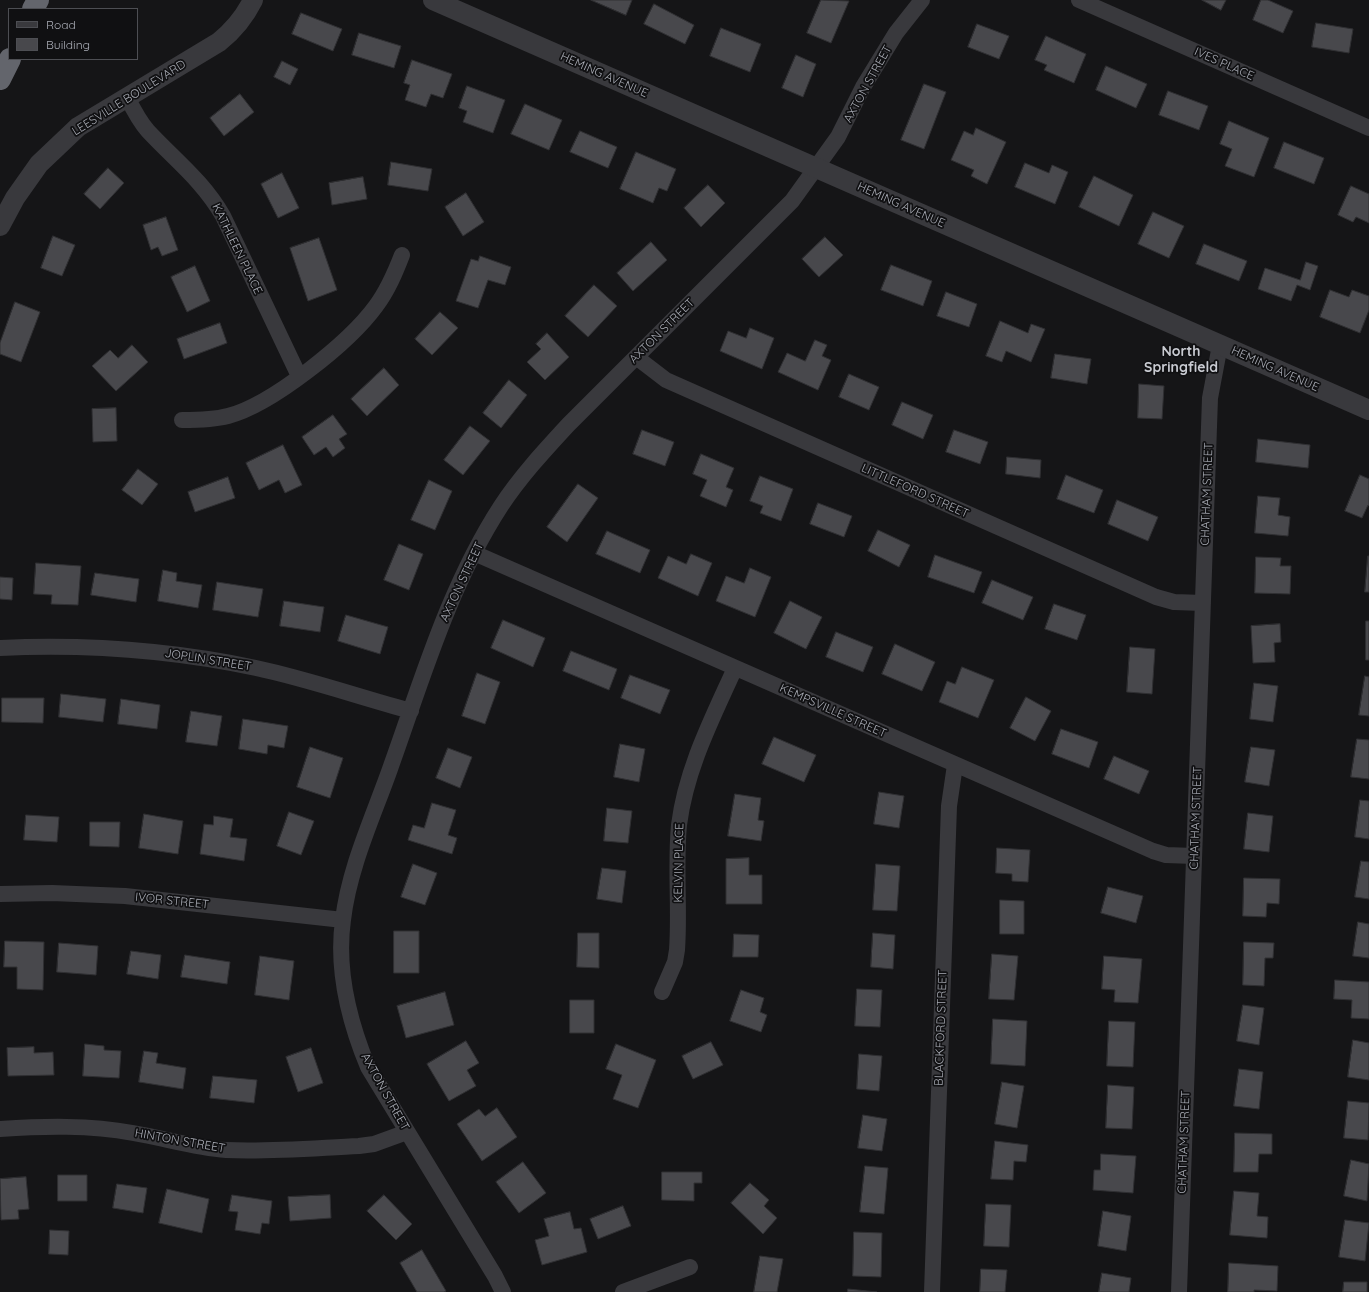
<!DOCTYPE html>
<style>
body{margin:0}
#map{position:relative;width:1369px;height:1292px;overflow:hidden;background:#151517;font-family:Quicksand,sans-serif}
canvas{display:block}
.legend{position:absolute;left:8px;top:8px;width:130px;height:52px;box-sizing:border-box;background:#101012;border:1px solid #4d4e53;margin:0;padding:5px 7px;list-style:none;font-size:12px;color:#a9acb5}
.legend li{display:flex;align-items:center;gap:8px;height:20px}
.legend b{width:20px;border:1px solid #4d4e53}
</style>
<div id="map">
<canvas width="1369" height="1292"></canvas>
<ul class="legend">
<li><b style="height:5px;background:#39393d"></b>Road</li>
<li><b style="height:11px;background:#48484c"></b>Building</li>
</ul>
</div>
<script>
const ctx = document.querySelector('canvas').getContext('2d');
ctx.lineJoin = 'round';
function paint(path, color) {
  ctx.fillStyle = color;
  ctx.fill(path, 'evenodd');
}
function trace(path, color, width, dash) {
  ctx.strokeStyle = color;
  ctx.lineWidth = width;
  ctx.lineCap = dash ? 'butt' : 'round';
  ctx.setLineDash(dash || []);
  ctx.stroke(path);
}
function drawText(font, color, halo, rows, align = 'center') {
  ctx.font = font + ' Quicksand,sans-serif';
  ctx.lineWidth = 3.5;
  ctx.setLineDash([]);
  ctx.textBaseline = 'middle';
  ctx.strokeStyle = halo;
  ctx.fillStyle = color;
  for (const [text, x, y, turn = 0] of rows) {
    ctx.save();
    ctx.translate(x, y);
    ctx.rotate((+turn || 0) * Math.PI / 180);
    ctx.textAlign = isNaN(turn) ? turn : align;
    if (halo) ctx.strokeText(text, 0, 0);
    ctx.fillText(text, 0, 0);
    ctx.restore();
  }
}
const building = new Path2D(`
 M591,0H632L626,15Z
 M821,0L849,1L831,43L807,33Z
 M1202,0H1226L1221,10Z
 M1261,0H1268L1293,11L1283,33L1253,20Z
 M654,4L694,25L685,44L644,24Z
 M301,13L342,29L333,51L292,34Z
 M1316,23L1353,29L1349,53L1312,47Z
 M977,24L1009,36L999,59L968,47Z
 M721,28L761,44L750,72L710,56Z
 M359,33L401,46L394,68L352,55Z
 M1046,36L1086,54L1074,83L1044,70L1047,65L1035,60Z
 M796,55L816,64L803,97L782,88Z
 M412,60L452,74L443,98L431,94L426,107L405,100L410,85L404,83Z
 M282,61L298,69L290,85L274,77Z
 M1106,66L1147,84L1136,108L1096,90Z
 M924,84L946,92L924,149L901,140Z
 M467,86L505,100L493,133L463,122L467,111L459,108Z
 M1168,91L1208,106L1199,130L1159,115Z
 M240,94L254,112L224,136L210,118Z
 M525,104L562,120L549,150L511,134Z
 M1229,121L1269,138L1254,177L1225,166L1232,149L1220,144Z
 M976,128L1006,142L987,184L971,176L974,170L951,160L964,131L973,135Z
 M580,131L617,147L608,168L570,152Z
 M1284,142L1324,158L1314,184L1274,168Z
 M636,152L676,169L667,191L659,188L653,203L620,189Z
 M391,162L432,169L428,191L388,185Z
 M1025,163L1049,173L1052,165L1068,172L1055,204L1015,187Z
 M108,168L124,183L100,209L84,194Z
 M282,173L299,208L278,218L261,184Z
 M1094,176L1133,195L1119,226L1079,207Z
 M363,177L367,199L332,205L329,183Z
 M708,185L725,203L701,227L684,208Z
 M1351,186L1369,194V223L1356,217L1353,222L1338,215Z
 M466,193L484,222L463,236L445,207Z
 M1153,212L1184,226L1169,258L1138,244Z
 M166,217L178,250L162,256L158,247L151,250L143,225Z
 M53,236L75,245L62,276L41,268Z
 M825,237L843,255L819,277L802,259Z
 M319,238L337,290L308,301L290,248Z
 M651,242L667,260L633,291L617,273Z
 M1204,244L1247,261L1239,281L1196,264Z
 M480,256L511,267L505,285L488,280L478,308L456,301L471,259L478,261Z
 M1306,262L1318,266L1310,290L1297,285L1291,301L1258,289L1265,268L1300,280Z
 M891,265L932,281L923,306L881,290Z
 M195,266L210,301L187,312L171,277Z
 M594,285L617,306L588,337L565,316Z
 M1330,290L1349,297L1352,290L1369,296V310L1360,333L1320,317Z
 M946,292L977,304L969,327L937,316Z
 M15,302L40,312L21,362L0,354V343Z
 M440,312L458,328L432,355L415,339Z
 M1000,321L1028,333L1031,324L1045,329L1031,362L1006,351L1002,362L986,356Z
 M220,323L227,343L184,359L177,339Z
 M750,328L774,338L762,369L720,351L728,331L746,338Z
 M547,333L569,357L545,380L527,362L541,349L536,344Z
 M815,340L827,345L822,356L831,360L818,390L778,372L787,353L805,361Z
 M132,345L148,362L116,391L92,366L110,350L118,358Z
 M1055,354L1091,359L1087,384L1051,378Z
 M384,368L399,385L367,416L351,399Z
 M849,374L879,387L869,410L839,397Z
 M509,380L527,395L501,428L483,413Z
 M1139,384L1164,386L1162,419L1138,418Z
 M902,402L933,415L923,439L892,425Z
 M116,408L117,441L93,442L92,409Z
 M333,415L347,434L339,439L345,448L333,457L326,447L314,455L302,437Z
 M470,426L490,441L463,475L444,460Z
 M642,430L674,442L665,466L633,454Z
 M954,430L988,442L980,464L946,452Z
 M1258,439L1310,445L1308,468L1256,462Z
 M283,445L302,485L285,493L279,480L259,490L246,463Z
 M701,454L734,468L726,487L733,490L726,507L700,496L707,480L693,474Z
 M1007,457L1041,460L1040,478L1006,474Z
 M138,469L158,484L142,505L122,490Z
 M1066,475L1103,490L1094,513L1057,499Z
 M1360,475L1369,479V506L1368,505L1362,518L1345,511Z
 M760,476L793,489L781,521L760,513L763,506L750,501Z
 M228,477L235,498L195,512L188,492Z
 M429,480L452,491L435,530L411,520Z
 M578,484L598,498L567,542L547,527Z
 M1258,496L1280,498L1278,515L1290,517L1288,536L1255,533Z
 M1117,500L1158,517L1148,541L1108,524Z
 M818,503L852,516L844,537L810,524Z
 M878,530L910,545L899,567L868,551Z
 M607,531L650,550L640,573L596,554Z
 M399,544L423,554L409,590L384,580Z
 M691,554L712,563L698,596L658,578L668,556L686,564Z
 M935,555L982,572L974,593L928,577Z
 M1368,556H1369V592H1365Z
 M1256,557L1281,558L1280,566H1291L1290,594L1255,593Z
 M36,563L81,566L78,605L51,604L52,595L34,594Z
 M750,568L771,577L755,617L716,601L726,576L744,583Z
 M163,570L177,573L176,581L202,585L198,608L158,601Z
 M95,573L139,579L136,602L91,595Z
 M0,577L13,578L12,600L0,599Z
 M992,580L1033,597L1023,620L982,603Z
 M217,582L263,589L258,617L213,610Z
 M284,601L324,607L320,632L280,626Z
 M790,601L822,617L806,649L774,633Z
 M1054,604L1086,615L1077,640L1045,629Z
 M346,615L388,627L380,654L338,641Z
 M503,620L545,638L533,667L491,648Z
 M1366,621H1369V660H1366Z
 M1280,624L1281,642L1274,643L1275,662L1253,663L1251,626Z
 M836,632L873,647L863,672L826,657Z
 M895,644L935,662L922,691L882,674Z
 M1130,647L1155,649L1152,694L1127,692Z
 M571,651L617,669L609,690L563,671Z
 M962,667L994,680L978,718L939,702L947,681L955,684Z
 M477,673L500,682L485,724L462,716Z
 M630,675L670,690L660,714L621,698Z
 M1365,676L1369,677V716L1359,715Z
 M1254,683L1278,686L1273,722L1250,719Z
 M61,694L106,699L103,722L59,717Z
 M1026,697L1051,711L1035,741L1010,728Z
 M2,698H44L43,723L2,722Z
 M121,699L160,705L157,729L118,724Z
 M191,711L222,716L217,746L186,742Z
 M243,719L288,726L284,748L268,745L267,754L239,749Z
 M1061,729L1098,742L1089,768L1052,754Z
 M774,737L816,755L804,782L762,764Z
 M1357,739L1369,740V779L1351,777Z
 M620,744L645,749L639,782L614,777Z
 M310,747L343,758L330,798L297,787Z
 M1251,747L1275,750L1269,786L1245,782Z
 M448,748L472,757L460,788L436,778Z
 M1114,756L1149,771L1139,794L1104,779Z
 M879,792L904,796L899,828L874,824Z
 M735,794L761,798L758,820L764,821L761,841L728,836Z
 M1360,800L1369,801V839L1355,837Z
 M432,803L456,810L448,835L457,838L452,854L408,840L413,825L424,828Z
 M607,808L632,811L628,843L604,841Z
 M289,812L314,821L301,855L277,846Z
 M1248,813L1273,816L1269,852L1244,849Z
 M144,814L183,821L178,854L139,848Z
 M26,815L59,817L57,842L24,840Z
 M214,816L233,819L230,837L247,839L244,861L200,854L204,824L213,825Z
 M90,822H120L119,847L90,846Z
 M997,848L1030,850L1028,882L1012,881V874L996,873Z
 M749,858V875H762V904H726V859Z
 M1361,861L1369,862V899L1355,897Z
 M413,864L437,873L425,905L401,897Z
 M876,864L900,866L897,911L873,910Z
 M602,868L626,871L622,903L597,899Z
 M1244,878L1280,879L1279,904L1267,903L1266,917L1243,916Z
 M1108,887L1143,896L1136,923L1101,913Z
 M1000,900L1024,901V934H1000Z
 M1358,922L1369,924V958L1353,956Z
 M394,931H419V973H394Z
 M578,933H599V968L577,967Z
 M873,933L895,935L893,969L871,967Z
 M734,934L759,935L758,957H733Z
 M5,941L44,942L43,990L17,989V967H4Z
 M1244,942L1274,943L1273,958H1265L1264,986L1243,985Z
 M59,943L98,946L96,975L57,972Z
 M131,951L161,955L158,979L127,974Z
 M992,954L1018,956L1014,1000L989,999Z
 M185,955L230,962L227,984L181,977Z
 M260,956L294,961L289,1000L255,995Z
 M1104,956L1142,959L1138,1003L1114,1002L1115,990L1102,989Z
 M1335,980L1369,982V1019L1351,1018L1352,1000L1334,999Z
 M857,989L882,990L880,1027L855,1026Z
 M741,990L764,998L760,1012L767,1015L761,1032L730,1021Z
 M445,992L454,1025L406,1038L397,1006Z
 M570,1000H594V1033H570Z
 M1243,1005L1264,1008L1259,1045L1237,1041Z
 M993,1019L1027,1021L1025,1066L991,1064Z
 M1109,1021L1135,1022L1133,1067L1107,1066Z
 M1353,1040L1369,1043V1080L1348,1077Z
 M466,1041L479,1063L467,1070L476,1086L449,1101L427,1064Z
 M711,1042L723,1065L693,1079L682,1056Z
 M85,1044L104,1046V1050L121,1051L119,1078L83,1076Z
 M616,1044L656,1060L638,1108L613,1099L622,1075L606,1069Z
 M34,1047V1053L53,1052L54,1075L8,1076L7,1048Z
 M311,1048L323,1083L298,1092L286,1057Z
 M144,1051L158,1053L156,1063L186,1068L183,1089L139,1082Z
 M859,1054L882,1056L879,1091L857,1089Z
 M1239,1069L1263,1072L1259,1109L1234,1106Z
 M213,1076L257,1080L254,1103L210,1098Z
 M1002,1082L1024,1086L1017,1128L995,1124Z
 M1108,1085L1134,1087L1132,1129L1106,1128Z
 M1348,1101L1369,1103L1368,1140L1344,1138Z
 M497,1108L517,1137L482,1161L457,1124L479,1109L485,1116Z
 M863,1115L887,1119L882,1151L858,1148Z
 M1235,1133L1272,1134V1154H1259L1258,1172H1234Z
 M995,1141L1028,1145L1026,1162L1014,1161L1013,1180L991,1179Z
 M1101,1154L1136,1156L1133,1193L1093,1190L1094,1170H1100Z
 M1351,1160L1369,1164L1367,1201L1344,1196Z
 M523,1162L546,1193L519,1213L496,1182Z
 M865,1166L888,1168L884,1214L860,1212Z
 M662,1172H702V1183H694V1201L662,1200Z
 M58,1175H87V1201H58Z
 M26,1177L29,1209L18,1210L19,1219L1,1220L0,1179Z
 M750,1183L769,1200L764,1206L777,1218L763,1234L731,1203Z
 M117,1184L147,1188L143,1213L113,1208Z
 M167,1189L209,1199L202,1233L159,1223Z
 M1234,1191L1259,1193L1257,1216L1268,1217L1267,1238L1230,1235Z
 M232,1195L272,1201L269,1224L262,1223L260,1234L235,1230L238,1212L229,1211Z
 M330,1195L331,1218L290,1221L288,1197Z
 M384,1195L412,1224L396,1240L367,1211Z
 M986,1204L1011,1205L1009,1247L984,1246Z
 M623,1206L631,1226L598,1239L590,1219Z
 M1103,1211L1131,1216L1126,1251L1098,1246Z
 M570,1212L574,1229L581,1228L587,1252L542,1265L535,1240L549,1236L544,1219Z
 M1345,1220L1369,1223L1365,1261L1339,1257Z
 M50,1230L69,1231L68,1255L49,1254Z
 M854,1232L882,1233L881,1277L853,1276Z
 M422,1250L446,1291L444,1292H417L400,1263Z
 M760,1256L783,1259L777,1292H754Z
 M1229,1263L1278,1266L1277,1291L1254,1290V1292H1228Z
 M981,1269L1007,1270L1005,1292H980Z
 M1102,1273L1131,1278L1129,1292H1099Z
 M1344,1282H1367V1292H1343Z
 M848,1289L877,1292H848Z`);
paint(building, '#48484c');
trace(building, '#303033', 1);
trace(new Path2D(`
 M1079,0L1369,128
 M127,97C133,109 139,121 148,131C175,160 203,181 223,216L299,376
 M636,357L666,380L1156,597L1174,602L1203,603
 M182,420C197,420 213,420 228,416C271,405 349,343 376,306C388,290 395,273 402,255
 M474,553L1153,851L1166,855L1194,856
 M0,648C86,644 171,650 256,668C308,679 359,697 411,711
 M0,894L52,893L125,896L343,920
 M662,992L675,962L677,950C680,908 675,867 679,825C686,769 712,719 735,668
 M0,1129C45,1126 89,1125 133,1133C164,1138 195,1148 226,1150C270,1152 315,1148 359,1146L374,1144L407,1132
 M503,1292L495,1276L368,1067C349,1021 336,970 343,920C349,868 373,817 390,769C422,680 449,586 501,506C520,477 544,451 568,425L792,201L838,137L863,87L896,33L922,0
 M623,1292L690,1267
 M932,1292L949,806L955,765
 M1179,1292L1210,398L1220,345`), '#39393d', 16);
trace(new Path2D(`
 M433,0L1369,410
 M0,226L15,198L39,164L78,127L219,42C234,30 244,18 253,0`), '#39393d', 20);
trace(new Path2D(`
 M33,9L38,0
 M0,79L10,59`), '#63656c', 22);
drawText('12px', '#a9acb5', '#101012', [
 ["IVES PLACE",1224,64,24],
 ["HEMING AVENUE",604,75,24],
 ["AXTON STREET",868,84,-61],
 ["LEESVILLE BOULEVARD",129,98,-32],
 ["HEMING AVENUE",901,205,24],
 ["KATHLEEN PLACE",237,249,64],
 ["AXTON STREET",662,331,-45],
 ["HEMING AVENUE",1275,369,24],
 ["LITTLEFORD STREET",915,491,24],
 ["CHATHAM STREET",1207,494,-88],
 ["AXTON STREET",462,582,-65],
 ["JOPLIN STREET",208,660,9],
 ["KEMPSVILLE STREET",833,711,24],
 ["CHATHAM STREET",1196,818,-88],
 ["KELVIN PLACE",679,863,-89],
 ["IVOR STREET",172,901,6],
 ["BLACKFORD STREET",941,1028,-88],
 ["AXTON STREET",385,1092,61],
 ["HINTON STREET",180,1141,10],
 ["CHATHAM STREET",1184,1142,-88]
]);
drawText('bold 14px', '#c9cbd2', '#101012', [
 ["North",1181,352],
 ["Springfield",1181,368]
]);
</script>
